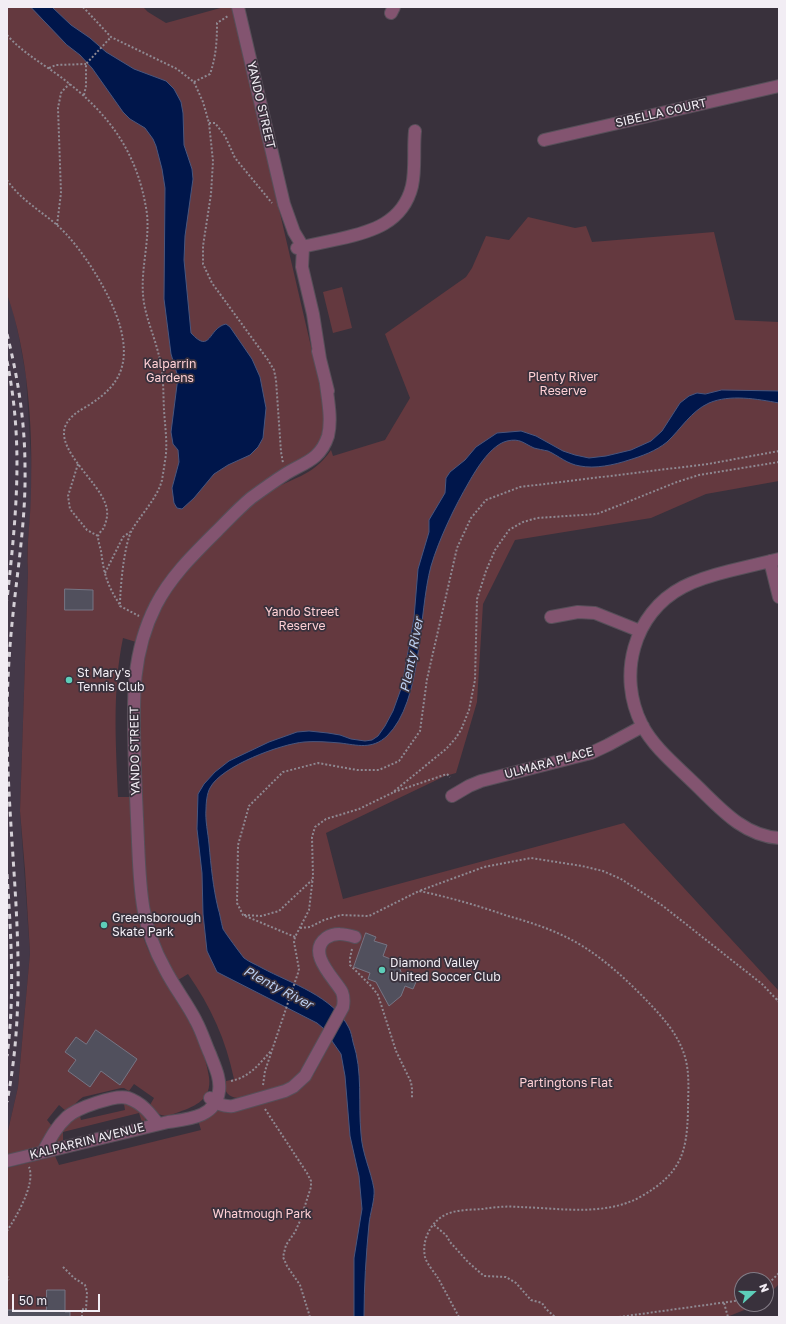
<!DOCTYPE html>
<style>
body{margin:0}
#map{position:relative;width:786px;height:1324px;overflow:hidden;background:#39313c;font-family:"Golos Text",sans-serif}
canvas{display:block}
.frame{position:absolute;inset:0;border:8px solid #f2edf4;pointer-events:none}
.north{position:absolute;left:734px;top:1272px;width:40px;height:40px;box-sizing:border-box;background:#39313c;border:1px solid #837c86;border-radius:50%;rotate:69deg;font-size:11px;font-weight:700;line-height:16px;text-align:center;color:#f2edf4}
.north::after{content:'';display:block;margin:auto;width:14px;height:18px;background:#5dceb9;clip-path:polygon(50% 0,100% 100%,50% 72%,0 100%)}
.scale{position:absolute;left:12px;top:1294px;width:88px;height:18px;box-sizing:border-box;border:2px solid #f2edf4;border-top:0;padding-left:5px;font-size:12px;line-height:14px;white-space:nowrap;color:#f2edf4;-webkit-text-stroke:3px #39313c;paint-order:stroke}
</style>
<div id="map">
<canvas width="786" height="1324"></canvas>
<div class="frame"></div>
<div class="north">N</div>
<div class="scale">50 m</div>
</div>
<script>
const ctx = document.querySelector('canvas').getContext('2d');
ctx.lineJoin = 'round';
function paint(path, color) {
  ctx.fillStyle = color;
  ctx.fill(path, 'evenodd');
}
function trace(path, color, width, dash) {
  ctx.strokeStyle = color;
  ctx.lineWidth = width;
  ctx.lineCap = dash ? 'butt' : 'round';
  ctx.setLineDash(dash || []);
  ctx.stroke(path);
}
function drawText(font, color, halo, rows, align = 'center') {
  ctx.font = font + ' "Golos Text",sans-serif';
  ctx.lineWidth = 3.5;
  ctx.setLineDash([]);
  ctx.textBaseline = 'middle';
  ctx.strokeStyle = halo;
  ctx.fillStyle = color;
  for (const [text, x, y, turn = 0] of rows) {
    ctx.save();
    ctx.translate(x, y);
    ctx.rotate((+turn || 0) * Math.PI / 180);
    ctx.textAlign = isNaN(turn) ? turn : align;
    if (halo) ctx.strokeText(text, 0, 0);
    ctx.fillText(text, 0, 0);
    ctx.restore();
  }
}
paint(new Path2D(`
 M7,294L13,310L19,337L26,376L32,474L31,504L27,554L28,572L20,811L30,953L18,1087L7,1135Z`), '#443848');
paint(new Path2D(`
 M7,7H143L148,12L166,23L224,7H232L319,381L325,409L326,423L317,450L251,490L228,511L200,540L173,569L158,591L144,615L136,642L123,638C112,691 116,744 118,797H131C133,843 130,905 147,947C166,991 202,1028 209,1077C212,1099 196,1106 179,1112C173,1114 167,1117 161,1115C156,1113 153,1109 150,1105L154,1098L134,1084L129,1091L124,1088H121L83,1097L79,1100L67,1112L59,1105L47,1120L52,1126L42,1145L39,1147L7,1155V1135L18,1087L30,953L25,870L20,811L28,572C26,544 31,517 31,490C33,427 28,353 7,294Z
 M528,217L575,228L586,226L592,242L714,232L735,320L779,322V481L706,494L651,518L515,540L483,604L477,702L456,773L445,776L326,833L343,899L624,823L778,990H779V1284L766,1297V1280H742V1304H759L727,1317H7V1168L55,1156L59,1165L201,1130L198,1120L209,1116L217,1111H231L242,1109L284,1098L301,1089L314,1074L339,1027L299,1074L286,1085L238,1098C228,1097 225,1092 223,1082L234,1079C226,1040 211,1007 188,974L178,980C166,961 156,941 151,918C143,883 145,848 143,813C142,787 141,761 141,735C140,704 139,673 147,643C153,619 166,596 182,577C195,561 210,547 224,532C237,519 250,505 265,494C291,477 312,478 331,450L333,456L385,440L410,398L385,334L466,277L472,268L486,236L509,240Z
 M342,287L352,328L333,333L323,292Z
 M126,1103L145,1114L146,1118L145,1121L142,1122L139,1113L63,1132V1141L59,1142L57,1141C56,1131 71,1121 77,1115L80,1116L81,1120L125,1110L124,1104Z`), '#64393f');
const water = new Path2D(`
 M31,7H52L71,25L90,38L106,52L134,69L166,81L174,89L181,102L183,113L184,145L192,169L193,179L185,236L184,260L191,333C211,355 208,328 226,324L230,327L252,359L260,377L266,408L263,438L258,447L250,455L228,465L214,474L194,498L182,509L177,508L174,503L172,488L179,462L178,450L173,444L171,432L178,377L171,354L164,299L165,188L162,169L156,146L153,139L145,128L130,119L123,112L92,68L80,55L67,45Z
 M722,390L779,391V403C757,399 730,394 709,403C691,411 681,429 667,442C656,451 642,456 629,460C614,465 595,469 580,466C567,464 559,456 548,451C543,450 538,449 534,448C523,443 520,438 507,441C491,445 477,468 469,482C455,506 439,539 431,566C418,614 423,701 387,736C372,750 357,745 340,743C328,742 316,741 304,742C281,744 221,766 210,788C207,793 206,803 206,809C205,820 208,833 209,844C211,866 213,887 218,908C220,914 221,922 223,929C226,934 240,953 244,958C249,962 257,965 262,968C292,984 333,996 349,1028C351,1032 352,1037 353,1042C363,1072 358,1103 361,1134C362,1153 371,1171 374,1189C375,1200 370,1213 369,1224C366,1255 364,1286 364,1317H354V1258L362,1209L359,1176L350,1136L345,1076L341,1054L323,1028L317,1023L217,972L207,951L203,914L202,873L197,829L198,794L204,784L215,772L229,761L269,742L297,732L309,731L328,733L340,735L351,739L365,741L372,740L378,736L385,726L393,711L402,686L414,618L418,569L429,532V520L445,493L446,478L450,472L465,460L476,447L497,433L521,431L536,436L563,451L575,455L589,458L606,456L631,450L651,441L662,431L680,403L689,396L697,393L705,394Z`);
paint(water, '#00164b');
trace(water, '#49567e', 1);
const building = new Path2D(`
 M65,589L93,590V610H65Z
 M366,933L376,937L374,941L387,945L383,956L393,960V962L399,966L401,972V978L416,982L413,989L405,986L401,996L389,1006L376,982L368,979L370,973L354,967Z
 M96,1030L137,1059L120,1085L101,1071L90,1087L68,1071L76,1060L65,1052L76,1037L86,1044Z
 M47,1290H65V1312H70V1317H7V1310H46Z`);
paint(building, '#51505d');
trace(building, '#767584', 1);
const minor = new Path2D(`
 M238,7L284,204L294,232L303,247L302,267L313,314L320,359
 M391,13L394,7
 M544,140L779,86
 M297,248C311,245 325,242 339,239C371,232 403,223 412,186C416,168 413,149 415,131
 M318,351L328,391
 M779,559C762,563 746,567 729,571C713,575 698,579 683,587C633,613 617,676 642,725C654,748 677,766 695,784C719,807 743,836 779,838
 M770,561L779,597
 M551,617L578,612L595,613L640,631
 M452,796L469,786L481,781L591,753L608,745L643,726
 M210,1098C217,1104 224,1107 233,1106L285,1091L293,1087L305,1076L343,1007C344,1001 344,997 342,992C335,979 306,953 326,938C335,932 345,934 355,937
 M43,1152C50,1139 56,1127 67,1117C77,1108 116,1094 128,1098C142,1103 150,1113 158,1124
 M7,1161L168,1122C189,1119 216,1117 219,1091C221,1078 214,1065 210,1054C205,1043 202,1032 196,1021C187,1003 174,987 165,969C141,926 140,890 138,842C137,819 136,796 135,772C134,713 128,660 156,605C171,576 194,554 217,531C228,520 239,508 251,498C262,490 273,482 284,475C302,463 320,461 328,436C332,420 328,400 326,384`);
trace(minor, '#574f59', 14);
trace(new Path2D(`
 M83,7L111,37L177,69L194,82L203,102L209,123L213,161L211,194L203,246V264L212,283L268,360L274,370L276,380L281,452L283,463
 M7,35C22,52 40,62 58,75C107,111 138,151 147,214C150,244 139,273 144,303C147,321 155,338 159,356C164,373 163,392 164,410C165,427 168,445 165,461C164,468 163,474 162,480C157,499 141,514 132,530C124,544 120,589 120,606L139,616
 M49,68L56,65L86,64
 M194,82L210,74C216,57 217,41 217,23L228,16
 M84,95L86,86V64L111,37
 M209,123H215L225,136L235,158L272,203
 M7,180C19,198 39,210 56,224C81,246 111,294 120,326C130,363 121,385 89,405C79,411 69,416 65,427C57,450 98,482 105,503C109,512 107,521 103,529C101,531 99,534 98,536C98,541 100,547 101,551C104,574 107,585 120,605
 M57,225L61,193L58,108L61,93L65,88L70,84
 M78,464L68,496L70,509L87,530L98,536
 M105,573L123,537L130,532
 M394,792L447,774L450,777
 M244,915L261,916L279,911L312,880
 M300,928L310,927L324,920L341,915L369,916L419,891
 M295,937L243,915L237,903L238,845L249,806L283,772L318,763L357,770H379L399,761L420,731L427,679L457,548L471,518L486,500L520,487L708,464L779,451
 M352,949L350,958V965L372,987L378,995L396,1051L411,1082L412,1089V1098
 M776,1000L779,996
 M231,1081C250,1077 259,1064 271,1051
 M263,1085L265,1071L298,973L299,969L294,942L295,937L309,910L313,876L312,837L315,827L326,819L359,809L392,793L446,749L455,739L461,730L469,710L475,680L477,599L486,571L495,550L509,530L523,522L537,518L597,514L630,501L677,482L699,475L779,462
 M265,1109L307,1173L311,1181V1187L300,1221L295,1232L286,1245L283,1257L287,1266L300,1285L310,1317
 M434,1225L446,1235L450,1242L468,1262L484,1276L506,1277L516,1283L531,1300L542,1303L546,1309L555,1317
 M7,1231C16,1217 36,1184 29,1167
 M63,1267L74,1278L85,1285L87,1292L86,1310L82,1309V1317
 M7,1276L9,1280
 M766,1286L779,1273
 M724,1303L728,1317
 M459,1317C452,1304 445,1291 438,1278C434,1272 427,1264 425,1257C422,1243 428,1227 440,1218C452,1209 469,1210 483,1209C495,1207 507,1206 519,1207C559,1208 606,1217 642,1196C681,1173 687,1153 688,1110C688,1093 690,1074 685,1057C679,1036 665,1020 650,1004C629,982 606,960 579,944C557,931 533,923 508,916C479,906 449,897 419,891L484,867L531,858L582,866L603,871L621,879L663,906L762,984L779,1002
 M619,1317L742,1300`), '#8f8992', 2, [2, 2]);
trace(minor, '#835470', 12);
trace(new Path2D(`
 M7,334C18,378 25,422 25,468C26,517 18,566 13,614C9,651 7,687 7,723C7,851 32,974 7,1102
 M7,361C24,445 16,517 7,600
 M7,874C11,935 15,996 7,1056`), '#d4cfd6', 3, [5, 5]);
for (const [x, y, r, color] of [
 [69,680,4,"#5dceb9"],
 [104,925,4,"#5dceb9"],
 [382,970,4,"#5dceb9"]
]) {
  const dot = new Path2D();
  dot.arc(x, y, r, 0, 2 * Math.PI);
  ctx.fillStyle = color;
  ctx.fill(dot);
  trace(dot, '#39313c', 1.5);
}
drawText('12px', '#f2edf4', '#39313c', [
 ["YANDO STREET",261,105,77],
 ["SIBELLA COURT",661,113,-13],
 ["YANDO STREET",135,751,-91],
 ["ULMARA PLACE",549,763,-15],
 ["KALPARRIN AVENUE",87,1141,-14]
]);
drawText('12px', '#ffd0d5', '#39313c', [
 ["Kalparrin",170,364],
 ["Gardens",170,378],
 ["Plenty River",563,377],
 ["Reserve",563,391],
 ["Yando Street",302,612],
 ["Reserve",302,626],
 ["Partingtons Flat",566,1083],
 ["Whatmough Park",262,1214]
]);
drawText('12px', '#f2edf4', '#39313c', [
 ["St Mary's",77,673],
 ["Tennis Club",77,687],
 ["Greensborough",112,918],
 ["Skate Park",112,932],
 ["Diamond Valley",390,963],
 ["United Soccer Club",390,977]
], 'left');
drawText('italic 13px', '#bdd1f3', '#39313c', [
 ["Plenty River",412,655,-79],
 ["Plenty River",278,988,28]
]);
</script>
